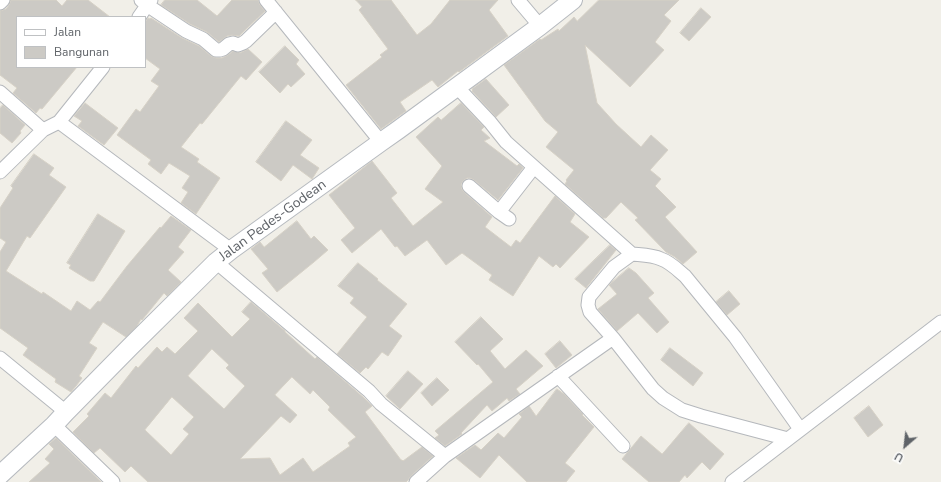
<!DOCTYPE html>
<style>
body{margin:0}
#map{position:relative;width:941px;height:482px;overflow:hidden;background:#f1efe8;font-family:"Nunito Sans",sans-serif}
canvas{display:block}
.legend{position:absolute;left:16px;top:16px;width:130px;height:52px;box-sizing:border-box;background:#fff;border:1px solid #bfc1c3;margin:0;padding:5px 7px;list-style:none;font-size:12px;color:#5f6368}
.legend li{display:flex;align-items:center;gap:8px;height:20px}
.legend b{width:20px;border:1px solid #bfc1c3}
.north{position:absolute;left:885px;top:426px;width:40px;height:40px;-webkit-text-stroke:3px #fff;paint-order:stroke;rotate:208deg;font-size:11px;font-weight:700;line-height:16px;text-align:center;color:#5f6368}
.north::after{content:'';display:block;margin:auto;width:14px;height:18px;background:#5f6368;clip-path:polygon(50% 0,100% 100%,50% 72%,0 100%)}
</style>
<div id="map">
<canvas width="941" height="482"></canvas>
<ul class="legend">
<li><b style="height:5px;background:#fff"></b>Jalan</li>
<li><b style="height:11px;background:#cccac5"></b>Bangunan</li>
</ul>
<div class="north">U</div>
</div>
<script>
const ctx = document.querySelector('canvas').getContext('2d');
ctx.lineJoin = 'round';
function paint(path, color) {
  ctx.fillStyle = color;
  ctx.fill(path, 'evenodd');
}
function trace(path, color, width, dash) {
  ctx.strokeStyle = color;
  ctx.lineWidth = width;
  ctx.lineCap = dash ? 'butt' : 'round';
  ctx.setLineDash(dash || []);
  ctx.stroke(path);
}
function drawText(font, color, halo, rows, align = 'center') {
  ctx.font = font + ' "Nunito Sans",sans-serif';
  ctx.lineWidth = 4;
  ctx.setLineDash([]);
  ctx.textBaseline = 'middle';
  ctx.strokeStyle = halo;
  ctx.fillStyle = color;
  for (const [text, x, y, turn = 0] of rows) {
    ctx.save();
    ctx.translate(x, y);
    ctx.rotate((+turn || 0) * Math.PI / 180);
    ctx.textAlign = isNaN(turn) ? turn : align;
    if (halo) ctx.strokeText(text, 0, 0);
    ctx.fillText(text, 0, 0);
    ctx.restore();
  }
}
const building = new Path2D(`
 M11,0H56L62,6L67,0H88L110,17H17V67H77L42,109L40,108L36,113L13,93L17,88L0,75V11L6,9L9,5Z
 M165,0H197L217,16L232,0H258L260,5L265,11L239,36L232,35L227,36L219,42L207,32L190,24L161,5Z
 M356,0H391L417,35L431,24L450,0H498L489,10L508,36L459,72L458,71L438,87L432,80L400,102L406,111L381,129L346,85L382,57L380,55L388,49L359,10L362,7Z
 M599,0H679L664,15L671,21L655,42L664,50L630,87L585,45L597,103L616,124L641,147L651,135L668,150L650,170L661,179L655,186L676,207L665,217L697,252L683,264L675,257L666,252L635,220L638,218L621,202L606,218H603L565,184L567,181L566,180L574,170L546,147L558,132L545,121L504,65L540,39L541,40L558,29L559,31L574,17L577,21Z
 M701,8L711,17L689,41L680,33Z
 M148,18L150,19L151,18L182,38L199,46L211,56L216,58H222L228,55L233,51L240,53L248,49L262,62L246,80L241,76L202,124L200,123L181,147L199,159L197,162L220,178L196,214L181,203L188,192L182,188L190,176L169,163L161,174L148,164L151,160L117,135L136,109L140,112L159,86L151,81L160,69L145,58V22Z
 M285,46L299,60L296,64L305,74L291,87L288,84L280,93L259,72Z
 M486,79L509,105L496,117L472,91L473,90L472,89Z
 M85,103L118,128L104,145L78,126L82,121L74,116Z
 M461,103L484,127L481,130L490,138L484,141L517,166L519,164L523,168L498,200L474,180L470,178H467L463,181L461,185L462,189L464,192L492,217L485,227L511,247L516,240L520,243L555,196L575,214L570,222L589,237L560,268L556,264L553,267L539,256L513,296L489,280L492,275L462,253L446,265L427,240L405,256L397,246L395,247L381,229L352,253L341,240L355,228L329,195L372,161L397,193L391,198L413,226L443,202L425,189L442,166L416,137L438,117L441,120Z
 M3,105L25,125L20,131L21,133L12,143L0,133V108Z
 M286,121L312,140L300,155L319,168L312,179L293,165L281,181L256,162Z
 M34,154L54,168L49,175L66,187L30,238L27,236L6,271L42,294L43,292L68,309L71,311L77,301L90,310L98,301L100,302L127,266L160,227L161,228L171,216L191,230L178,247L184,252L168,270L181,282L167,296L164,293L142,320L141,319L137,326L126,337L103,322L89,343L97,348L79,376L82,378L76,386L71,392L55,382L56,379L23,355L28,348L0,328V252L6,242L0,238V208L13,188L11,186Z
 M98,214L125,231L94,281H90L69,268L71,265L67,263Z
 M297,221L311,239L314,236L328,250L314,262L277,292L262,273L268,269L251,249L260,242L264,247Z
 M610,245L616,250L586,288L575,279Z
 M358,263L378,279L377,280L407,304L389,326L402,336L388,356L382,352L368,369L366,367L360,373L337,354L367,317L350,303L354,298L338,286Z
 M629,268L636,273L654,293L648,298L669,322L657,333L638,313L617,331L598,309L617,294L609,285Z
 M729,291L740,304L727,315L716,302Z
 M251,302L285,331V332L315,359L317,357L363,397L372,406L365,412L401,460H402L403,461L422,447L433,456L411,476L408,480L406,482H148L131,466L125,472L100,448L94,453L73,432L89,416L87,414L105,393L111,398L136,366L138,368L157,347L162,352L167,347L175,354L198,331L184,318L198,303L232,337L250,319L242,312ZM212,349L229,365L226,368L245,386L224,409L188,376ZM292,377L310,394L313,390L330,407L328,410L356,437L348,443L350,446L313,472L303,458L280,475L270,458L240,459L281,416L290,423L297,415L275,395ZM172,397L194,417L183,429L189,434L171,455L145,430Z
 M481,317L503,339L490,351L505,369L526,350L543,366L516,389L520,394L509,401L507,398L492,411L487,405L461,433L462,434L445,446L435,438L439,435L435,431L493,382L478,364L477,365L455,342Z
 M560,341L572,355L556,368L545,354Z
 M670,348L703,373L693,386L661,360Z
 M408,371L423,384L400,409L386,396Z
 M437,378L449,390L432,406L421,393Z
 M557,389L564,394L583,414L582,415L594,427L565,463L575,471L566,482H527L499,455L480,478L456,458L475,445L481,450L498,433L504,438L522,417L519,414L529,406L536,416Z
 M869,406L883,425L868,437L854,418Z
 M689,423L724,454L710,470L702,462L687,478L685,475L679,482H649L622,459L641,436L662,454Z
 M56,438L101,482H29L50,463L45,459L54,449L49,444Z`);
paint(building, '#cccac5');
trace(building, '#d6d1c6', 1);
const street = new Path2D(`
 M141,0L147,5L186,31L203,39L216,50H220L223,49L229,44L233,43L238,45L243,43L246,41L276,12
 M266,0L381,142
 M518,0L540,26
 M0,3L3,0
 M139,17L151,0
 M457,87L490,122L506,142L632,254
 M0,92L43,130
 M59,122L231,250
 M0,172L43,130L59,122L103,67
 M469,186L499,212L509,219
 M499,212L534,167
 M216,262L369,391L381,404L445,456
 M0,358L66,412
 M558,376L623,446
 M54,425L113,482
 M788,439L701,416L682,410L663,398L653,389L613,338L590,312L588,305L589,297L614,267L632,254C641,255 652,255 661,259C670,262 678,270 685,276L735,337L800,429
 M416,482L445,456L613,338
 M732,482L941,322`);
const secondary = new Path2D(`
 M0,475L54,425L66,412L130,347L216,262L231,250L381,142L398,130L540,26L573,0`);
trace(street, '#b5b8bc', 15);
trace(secondary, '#b6babf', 20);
trace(street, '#fff', 13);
trace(secondary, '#fff', 18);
drawText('14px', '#5f6368', '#fff', [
 ["Jalan Pedes-Godean",273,221,-36]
]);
</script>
